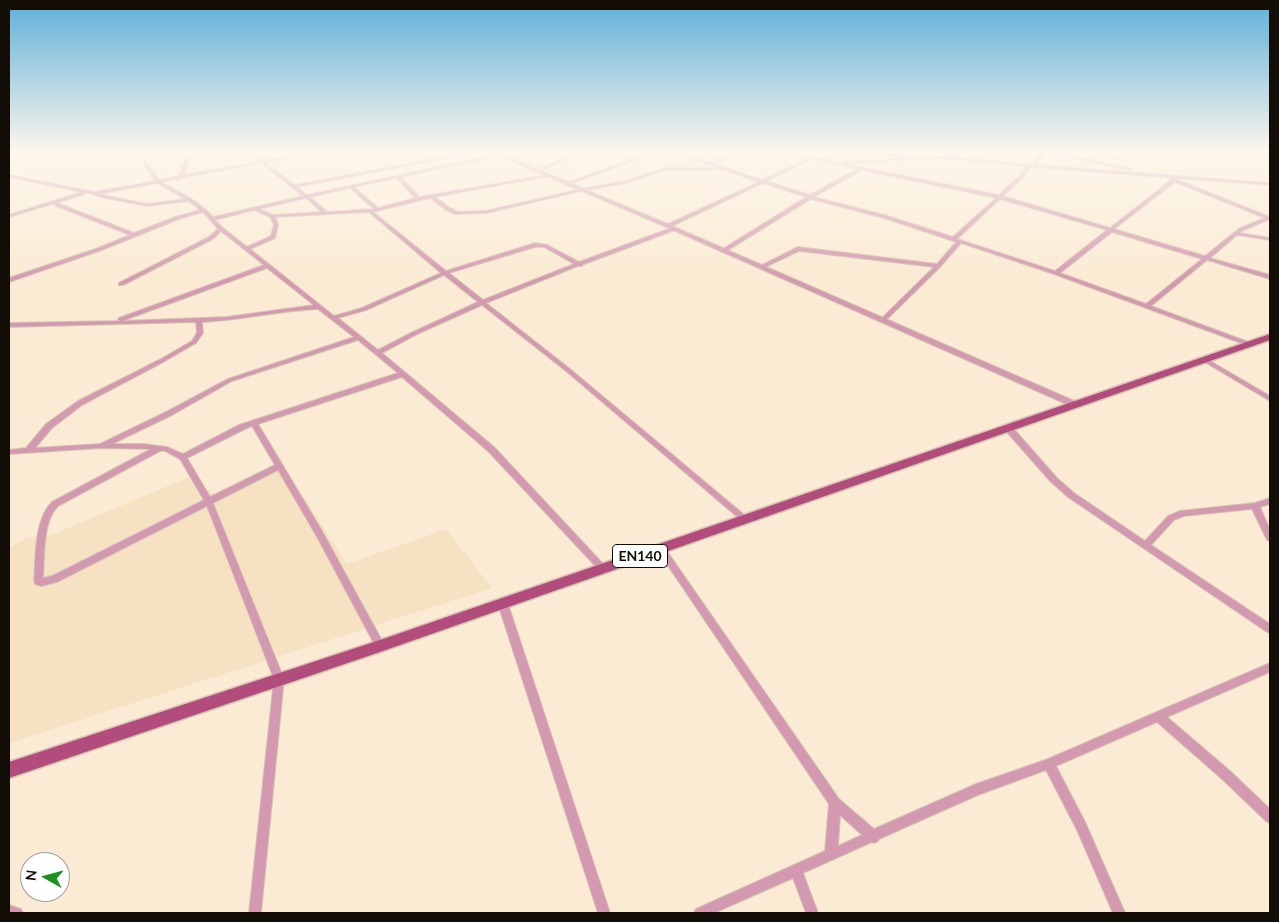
<!DOCTYPE html>
<style>
body{margin:0}
#map{position:relative;width:1279px;height:922px;overflow:hidden;background:#fbebd4;font-family:Lato,sans-serif}
canvas{display:block}
.frame{position:absolute;inset:0;border:10px solid #120d06;pointer-events:none}
.north{position:absolute;left:20px;top:852px;width:50px;height:50px;box-sizing:border-box;background:#fff;border:1px solid #a09e9b;border-radius:50%;rotate:277deg;font-size:14px;font-weight:700;line-height:20px;text-align:center;color:#120d06}
.north::after{content:'';display:block;margin:auto;width:18px;height:22px;background:#1b921f;clip-path:polygon(50% 0,100% 100%,50% 72%,0 100%)}
</style>
<div id="map">
<canvas width="1279" height="922"></canvas>
<div class="frame"></div>
<div class="north">N</div>
</div>
<script>
const ctx = document.querySelector('canvas').getContext('2d');
ctx.lineJoin = 'round';
function paint(path, color) {
  ctx.fillStyle = color;
  ctx.fill(path, 'evenodd');
}
function trace(path, color, width, dash) {
  ctx.strokeStyle = color;
  ctx.lineWidth = width;
  ctx.lineCap = dash ? 'butt' : 'round';
  ctx.setLineDash(dash || []);
  ctx.stroke(path);
}
function drawText(font, color, halo, rows, align = 'center') {
  ctx.font = font + ' Lato,sans-serif';
  ctx.lineWidth = 4;
  ctx.setLineDash([]);
  ctx.textBaseline = 'middle';
  ctx.strokeStyle = halo;
  ctx.fillStyle = color;
  for (const [text, x, y, turn = 0] of rows) {
    ctx.save();
    ctx.translate(x, y);
    ctx.rotate((+turn || 0) * Math.PI / 180);
    ctx.textAlign = isNaN(turn) ? turn : align;
    if (halo) ctx.strokeText(text, 0, 0);
    ctx.fillText(text, 0, 0);
    ctx.restore();
  }
}
paint(new Path2D(`
 M281,463L347,564L446,529L492,588L9,743V548L26,538L51,535L187,478L216,495Z`), '#f6e1c3');
const minor = new Path2D(`
 M190,151H194L183,175L258,162L243,151H248L263,161L314,151H324L265,163L295,185L474,151H483L297,187L307,195L498,154L500,155L499,156L401,177L419,197L547,175L549,176L435,197L450,208L458,212L486,211L581,189L625,181L665,168H716L718,169L716,170H665L626,183L581,191L486,213L455,214L446,210L430,198L373,212L446,271L535,243L547,245L579,262L671,228H675V230L582,265V266H578L563,272L486,303L570,369L748,518L747,520H741L566,371L482,305L415,335L382,353L494,447L606,567L607,569L606,571L603,572L600,571L488,451L402,377L258,424L322,531L385,646L383,649L380,650L377,649L316,535L278,470L213,503L284,679L261,913H249L274,679L207,506L57,582L41,586L35,584L34,581C36,557 34,520 52,502L151,449L101,448L9,454V450L26,448L46,424L78,401L161,359L192,341L197,333L196,322L9,327V323L120,321L118,319L119,318L264,265L221,231L213,239L123,285H119V283L209,237L218,229L203,212L179,219L102,250L9,282V278L98,248L130,235L56,206L55,203L9,217V215L82,192L9,177V175L95,192L155,181L142,161L144,160H145L159,180L178,176ZM261,163L303,196L213,217C199,201 179,192 161,182L177,179L179,180L181,178ZM397,178L415,198L378,208L354,187ZM157,183L185,199L147,204L99,194ZM350,188L374,209L327,212L310,197ZM85,192L105,198L147,206L189,201L200,210L175,217L134,233L60,204L59,202L85,194ZM306,198L322,212L273,215L259,209ZM254,210L270,217L274,224L271,236L247,247L223,228L215,220ZM369,212L441,273L362,308L334,316L250,249L275,238L278,224L275,217ZM535,247H544L574,264L483,300L449,273ZM267,268L314,305L227,317L122,321ZM444,275L478,302L411,333L378,350L338,318L366,310ZM318,309L354,337L228,379L168,411L100,444L35,448L52,428L82,405L165,361L196,343L203,333L202,322C241,320 279,311 318,309ZM358,340L398,373L239,425L183,454L167,447L144,444H112L172,415L232,381ZM252,426L275,465L210,497L187,458L245,429ZM160,451H165L180,459L204,500L52,576L43,578C45,557 42,522 58,506Z
 M581,151H587L537,172L534,171Z
 M654,151H660L568,185L564,184Z
 M668,151H675L710,163L735,151H741L714,164L762,180L808,159L772,151H782L999,195L1020,175L1026,166L942,158L845,163L843,162L845,161L942,156L965,151H974L950,157L1033,165V162L1042,151H1052L1131,169L1129,170L1045,152L1037,162V165L1270,183V185L1030,167L1024,177L1003,196L1110,228L1171,180L1169,179V178H1173L1270,217V219L1244,230L1240,233L1270,238V240L1237,235L1210,258L1270,275V279L1207,260L1151,306L1251,343L1252,344L1249,346L1054,274L961,243L940,267L884,322H880V320L934,267L799,251L763,268L758,267L798,247L937,264L956,242L884,218L811,199L725,252H721V250L806,197L763,183L670,227H666V225L759,182ZM812,159L857,169L810,195L766,181ZM862,170L996,198L953,237L888,216L814,197ZM1175,182L1265,218L1240,228L1205,256L1114,229ZM1000,199L1107,230L1055,271L957,239ZM1112,232L1202,259L1146,304L1060,273Z
 M847,151H865L905,155L907,156L905,157Z
 M1095,151H1101L1118,158L1115,159Z
 M1205,358L1270,396V401L1203,361L1202,360Z
 M1006,427H1012L1057,478L1074,493L1145,541L1168,516L1180,511L1255,503L1270,498V504L1260,507L1270,530V541L1267,540L1252,509L1184,516L1174,520L1151,545L1270,624V633L1267,632L1068,497L1051,482L1006,431L1005,429Z
 M661,546L664,547L839,799L874,829L976,784L1048,759L1270,663V672L1167,717L1230,771L1270,809V823L1266,821L1222,779L1157,722L1056,766L1085,822L1125,913H1113L1077,830L1046,770L978,795L879,839L878,841L874,843L872,842L803,873L818,913H806L793,878L714,913H694L696,909L825,851L829,804L658,551L657,549L658,547ZM840,815L862,835L838,846Z
 M503,600L506,601L508,604L610,913H598L498,604L500,601Z
 M9,905L21,909L23,913H9Z`);
const tertiary = new Path2D(`
 M488,151H494L670,225L1079,403L1080,405L1079,407H1073L666,227Z`);
const primary = new Path2D(`
 M1270,334V340L380,652L9,778V762L380,640Z`);
trace(minor, '#d6c7b3', 2);
trace(tertiary, '#d6c7b3', 2);
trace(primary, '#d6c7b3', 3);
paint(minor, '#d399b1');
paint(tertiary, '#d399b1');
paint(primary, '#b24c7d');
const sky = ctx.createLinearGradient(0, 0, 0, 280);
sky.addColorStop(0, '#5eb0d9');
sky.addColorStop(0.54, '#fdf6ec');
sky.addColorStop(1, '#fdf6ec00');
ctx.fillStyle = sky;
ctx.fillRect(0, 0, 1279, 280);
for (const [x, y, w] of [
 [640,556,55]
]) {
  const box = new Path2D();
  box.roundRect(x - w / 2, y - 11.5, w, 23, 4);
  ctx.fillStyle = '#fff';
  ctx.fill(box);
  trace(box, '#120d06', 1);
}
drawText('bold 14px', '#120d06', null, [
 ["EN140",640,556]
]);
</script>
